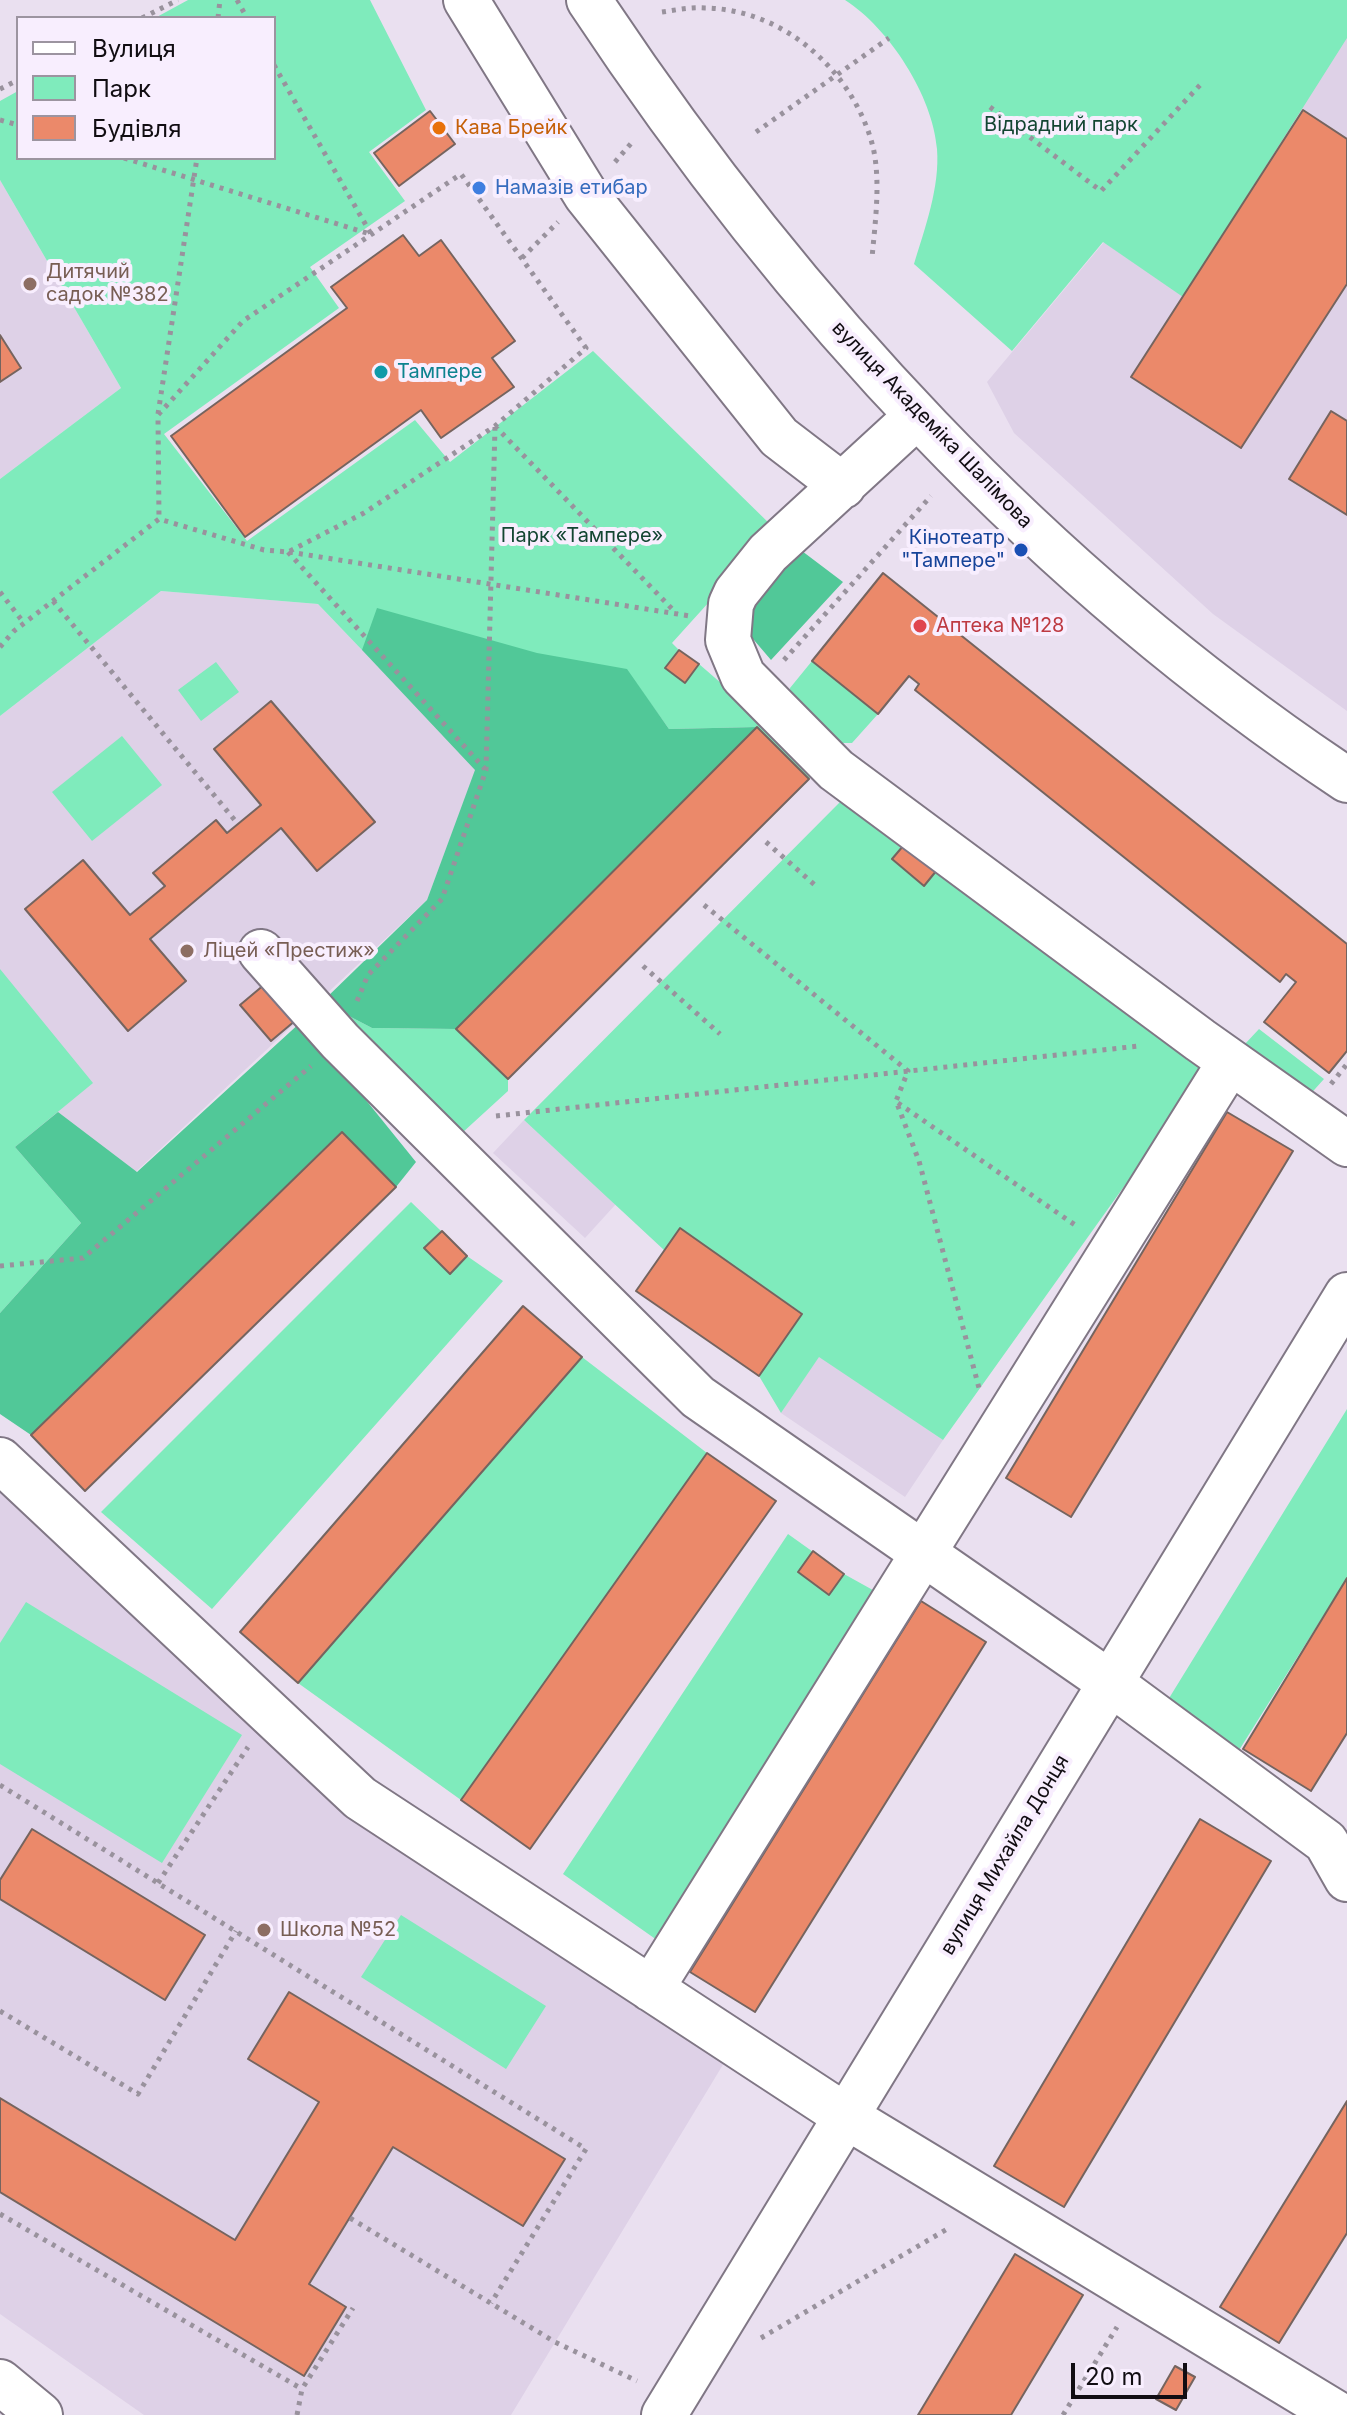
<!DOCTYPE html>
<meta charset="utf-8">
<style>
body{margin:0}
#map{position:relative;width:1347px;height:2415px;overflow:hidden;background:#eae0f0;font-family:Inter,sans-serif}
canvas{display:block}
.legend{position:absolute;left:16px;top:16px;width:260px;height:144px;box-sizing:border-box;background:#f8eefe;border:2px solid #9c94a0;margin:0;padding:10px 14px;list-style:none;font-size:24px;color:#110d12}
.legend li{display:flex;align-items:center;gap:16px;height:40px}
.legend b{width:40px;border:2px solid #9c94a0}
.scale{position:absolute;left:1071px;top:2363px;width:116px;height:36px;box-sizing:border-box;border:4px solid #110d12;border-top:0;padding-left:10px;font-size:24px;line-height:28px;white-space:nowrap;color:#110d12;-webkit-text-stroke:6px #f8eefe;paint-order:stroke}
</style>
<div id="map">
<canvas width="1347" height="2415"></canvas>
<ul class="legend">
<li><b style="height:10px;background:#fff"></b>Вулиця</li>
<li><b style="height:22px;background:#7febbc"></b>Парк</li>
<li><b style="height:22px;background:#eb896a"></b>Будівля</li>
</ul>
<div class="scale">20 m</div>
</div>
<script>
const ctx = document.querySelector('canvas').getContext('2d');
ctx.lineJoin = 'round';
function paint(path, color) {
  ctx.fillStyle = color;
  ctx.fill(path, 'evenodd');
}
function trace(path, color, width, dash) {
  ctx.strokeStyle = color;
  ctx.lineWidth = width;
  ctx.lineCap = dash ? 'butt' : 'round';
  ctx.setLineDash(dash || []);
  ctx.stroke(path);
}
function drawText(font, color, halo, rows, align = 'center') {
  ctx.font = font + ' Inter,sans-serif';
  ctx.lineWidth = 8;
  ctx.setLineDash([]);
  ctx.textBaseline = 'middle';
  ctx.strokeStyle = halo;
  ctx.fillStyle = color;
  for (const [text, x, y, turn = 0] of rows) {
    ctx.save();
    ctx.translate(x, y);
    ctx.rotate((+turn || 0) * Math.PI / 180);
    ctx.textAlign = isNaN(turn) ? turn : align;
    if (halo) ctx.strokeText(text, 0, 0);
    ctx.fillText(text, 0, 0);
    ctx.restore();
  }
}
paint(new Path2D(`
 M1347,34V711L1213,614L1014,433L987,382L1104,242L1183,296Z
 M0,180L121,388L0,479Z
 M161,591L318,604L476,769L427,900L81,1223L0,1130V716Z
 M524,1120L616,1204L585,1238L493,1153Z
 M819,1356L943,1440L905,1497L781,1413Z
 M0,1484L333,1797L724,2063L511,2415H144L0,2314Z`), '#ded1e7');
paint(new Path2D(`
 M188,0H370L426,110L369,152L405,201L310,267L339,308L164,434L247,541L415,420L450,462L593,351L775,529L672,643L679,650L666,669L685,683L699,664L819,768L809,779L757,727L669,729L636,683L362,650L318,604L161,591L0,716V479L121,388L0,180V101L18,91V158H274V18H155Z
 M845,0H1347V38L1183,297L1103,242L1012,351L914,264C925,228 940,187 937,149C933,96 889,28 845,0Z
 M812,661L878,714L852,743H840L791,699L790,688Z
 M216,662L239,692L201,721L178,690Z
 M122,736L162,785L92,841L52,792Z
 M841,801L1210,1066L943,1440L819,1357L781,1413L759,1376L802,1313L680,1229L664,1250L524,1120Z
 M0,969L93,1083L15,1147L81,1223L0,1313Z
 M322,1002L372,1028L456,1029L508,1079V1091L462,1133Z
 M1259,1029L1324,1079L1306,1099L1245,1055V1044Z
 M411,1202L467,1256L503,1281L212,1609L101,1512Z
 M582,1357L707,1453L461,1800L298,1683Z
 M1347,1409V1578L1236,1755L1163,1708Z
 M788,1534L844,1574L880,1594L664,1945L563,1874Z
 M26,1602L242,1735L162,1863L0,1764V1643Z
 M401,1915L546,2006L506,2069L361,1977Z`), '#7febbc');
paint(new Path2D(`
 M798,548L843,582L771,660L742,626L761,586Z
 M377,608L537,653L627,669L669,729L757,727L456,1029L372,1028L322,1002L427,900L475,770L362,650Z
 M302,1021L416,1162L396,1187L341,1132L31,1435L0,1414V1313L81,1223L15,1147L58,1112L137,1172Z`), '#51c898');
const building = new Path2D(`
 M1303,110L1347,139V284L1241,448L1131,377Z
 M430,111L455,144L399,186L374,153Z
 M403,235L419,256L441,240L515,341L492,358L514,387L441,438L421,410L245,537L171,436L347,308L331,287Z
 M0,335L21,368L0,382Z
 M1331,411L1347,421V515L1289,479Z
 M883,573L1347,944V1051L1329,1073L1264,1022L1296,982L1286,974L1280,982L915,690L919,684L909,676L878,714L812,661Z
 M679,650L699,664L685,683L665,668Z
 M271,701L375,822L317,871L281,828L150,939L186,981L128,1031L25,909L83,860L130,915L165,886L153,873L216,820L227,833L261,805L214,749Z
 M757,727L809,779L508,1079L456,1029Z
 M909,839L941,865L924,886L892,859Z
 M265,984L296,1020L271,1041L240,1005Z
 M1227,1112L1293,1151L1071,1517L1006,1478Z
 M342,1132L396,1187L85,1491L31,1435Z
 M680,1228L802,1314L759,1376L636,1291Z
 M442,1231L467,1256L450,1274L424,1248Z
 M523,1306L582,1357L298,1683L240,1632Z
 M707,1453L776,1501L530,1849L461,1800Z
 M813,1551L844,1574L829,1595L798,1572Z
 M1347,1578V1733L1311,1791L1243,1749Z
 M921,1601L986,1642L755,2012L690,1972Z
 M1200,1819L1271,1861L1064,2207L994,2166Z
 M32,1829L205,1935L165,2000L0,1899V1880Z
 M289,1992L565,2159L523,2226L393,2147L309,2284L346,2307L304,2376L0,2192V2098L235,2240L319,2102L248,2059Z
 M1347,2101V2233L1279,2343L1220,2307Z
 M1015,2254L1083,2295L1011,2415H918Z
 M1175,2366L1195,2377L1176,2410L1156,2399Z`);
paint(building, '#eb896a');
trace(building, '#75645f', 2);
const minor = new Path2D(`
 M466,0L586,195L779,437L843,486
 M589,0C790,304 1043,578 1347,780
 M917,416L768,553L736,593L731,604L728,640L743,676L836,770L1200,1040L1347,1144
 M261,952L340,1041L698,1397L1109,1682L1326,1842L1347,1879
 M0,1460L360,1798L847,2117L1339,2415
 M651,1989L1230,1062
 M0,2382L40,2415
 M664,2415L1347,1295`);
trace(minor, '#807785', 48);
trace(new Path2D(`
 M237,0L247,18
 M662,12C676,10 690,7 705,8C784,9 854,72 873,147C881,182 875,223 872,258
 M142,18L178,0
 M218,18L220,0
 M274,65L371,234
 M0,89L18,80
 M990,107L1101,191L1201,84
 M0,120L18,125
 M756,132L889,38
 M124,158L370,234
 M615,162L634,140
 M522,258L558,222
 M158,414L197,158
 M495,426L677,614
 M288,552L485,769
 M289,552L690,616
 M0,592L24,623
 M53,601L238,824
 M0,647L14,631L159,519L264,550L288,552L364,513L495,426L586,348L461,174L243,321L158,415L159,519
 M784,660L931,496
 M766,842L816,886
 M704,905L908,1071L896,1101L919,1161L979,1388
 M643,966L720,1034
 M357,1001L368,975L442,899L486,770L495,427
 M1331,1084L1347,1064
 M898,1103L1078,1227
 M496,1116L1139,1046
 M0,1266L83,1258L311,1066
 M0,1785L586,2149L491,2303
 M158,1883L248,1747
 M0,2011L138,2094L236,1931
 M0,2214L302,2389
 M350,2218L555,2342L637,2381
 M761,2338L949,2228
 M297,2415L302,2389L353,2308
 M1063,2415L1117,2327`), '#99929d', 5, [4, 6]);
trace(minor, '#fff', 44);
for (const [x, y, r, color] of [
 [439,128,8,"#e8710a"],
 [479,188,8,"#3f7fe0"],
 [30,284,8,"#8d6e63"],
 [381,372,8,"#0f9aa8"],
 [1021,550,8,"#1a4fb4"],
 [920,626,8,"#e0444e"],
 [187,951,8,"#8d6e63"],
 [264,1930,8,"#8d6e63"]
]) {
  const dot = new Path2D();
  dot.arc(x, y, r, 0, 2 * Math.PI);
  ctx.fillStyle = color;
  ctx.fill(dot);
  trace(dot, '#f8eefe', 3);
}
drawText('20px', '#134532', '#f8eefe', [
 ["Відрадний парк",1061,125],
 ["Парк «Тампере»",582,536]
]);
drawText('20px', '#c56008', '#f8eefe', [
 ["Кава Брейк",455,128]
], 'left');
drawText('20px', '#366cbe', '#f8eefe', [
 ["Намазів етибар",495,188]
], 'left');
drawText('20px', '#785e54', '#f8eefe', [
 ["Дитячий",46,272],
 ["садок №382",46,295],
 ["Ліцей «Престиж»",203,951],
 ["Школа №52",280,1930]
], 'left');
drawText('20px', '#0d838f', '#f8eefe', [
 ["Тампере",397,372]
], 'left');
drawText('20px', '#110d12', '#f8eefe', [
 ["вулиця Академіка Шалімова",932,425,46],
 ["вулиця Михайла Донця",1005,1855,-59]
]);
drawText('20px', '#164399', '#f8eefe', [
 ["Кінотеатр",1005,538],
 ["\"Тампере\"",1005,561]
], 'right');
drawText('20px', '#be3a42', '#f8eefe', [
 ["Аптека №128",936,626]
], 'left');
</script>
